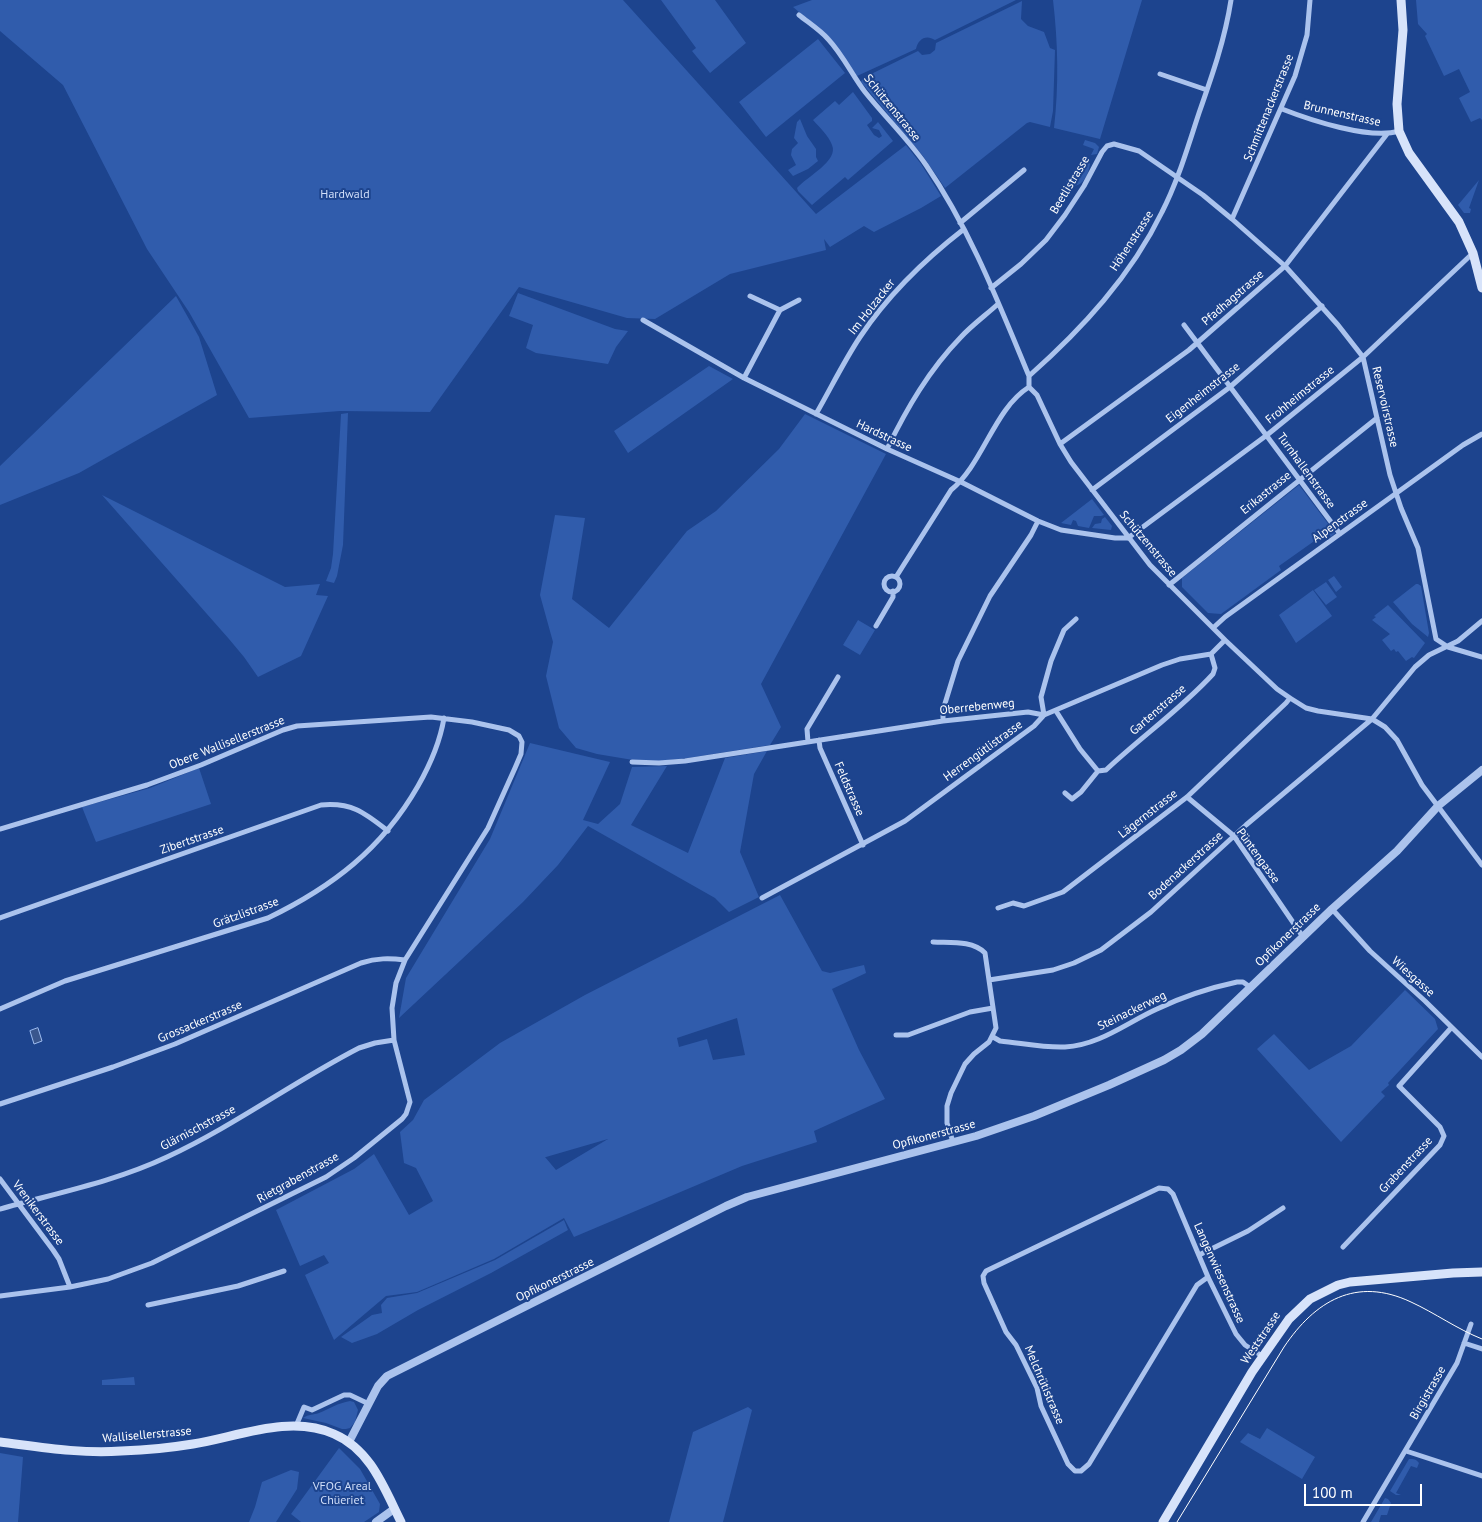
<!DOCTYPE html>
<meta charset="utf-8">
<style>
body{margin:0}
#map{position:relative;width:1482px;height:1522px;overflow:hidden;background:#1d448e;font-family:"PT Sans",sans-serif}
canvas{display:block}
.scale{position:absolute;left:1304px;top:1484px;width:118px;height:22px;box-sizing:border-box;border:2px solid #fff;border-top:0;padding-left:6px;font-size:15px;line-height:18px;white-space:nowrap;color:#fff;-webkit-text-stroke:4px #1d448e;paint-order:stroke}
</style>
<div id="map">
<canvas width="1482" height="1522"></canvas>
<div class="scale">100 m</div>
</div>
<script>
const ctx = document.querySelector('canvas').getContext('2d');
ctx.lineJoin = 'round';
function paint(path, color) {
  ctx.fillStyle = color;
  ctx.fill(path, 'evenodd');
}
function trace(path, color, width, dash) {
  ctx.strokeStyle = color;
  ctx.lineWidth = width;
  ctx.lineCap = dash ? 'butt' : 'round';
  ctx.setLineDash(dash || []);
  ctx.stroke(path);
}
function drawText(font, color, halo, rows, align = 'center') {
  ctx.font = font + ' "PT Sans",sans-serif';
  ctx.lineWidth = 4;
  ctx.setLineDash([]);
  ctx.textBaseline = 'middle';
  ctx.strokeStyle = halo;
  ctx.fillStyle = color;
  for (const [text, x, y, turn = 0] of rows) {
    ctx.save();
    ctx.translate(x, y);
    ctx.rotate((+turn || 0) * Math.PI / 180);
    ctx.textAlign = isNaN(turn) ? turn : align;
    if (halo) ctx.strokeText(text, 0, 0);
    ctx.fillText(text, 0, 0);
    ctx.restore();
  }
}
paint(new Path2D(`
 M0,0H623L816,214L906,145L921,164L941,196L921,208L874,232L864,226L830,247L824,239L826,250L730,274L655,319L627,318L519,287L430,412L340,411L249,418L189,312L147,249L63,85L0,31Z
 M661,0H715L746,43L710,73L692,51L696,48Z
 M812,0H1016L935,40C926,34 918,39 916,49L857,76L829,37L793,7Z
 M1053,0H1142L1100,139L1054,128C1059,85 1058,43 1053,0Z
 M1416,0H1482V120L1480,118L1471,122L1459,98L1470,92L1459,69L1444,76L1425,36L1427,34L1418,24Z
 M1022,1L1021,19L1028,26L1044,32L1050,48L1055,50L1053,111L1050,127L1030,122L1027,123L945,188L923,156L861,82L863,78L918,51L922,55L930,54L935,50L936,43Z
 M818,39L845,73L766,137L739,102Z
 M853,92L872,118V121L867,125L874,135L879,138L882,136L879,130L872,128L878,122L893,141L848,180L845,177L812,205L798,191L797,188C806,177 839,161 832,145C829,136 819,127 813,120L835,101L839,105Z
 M800,119L807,136L816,149V157L818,161L808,169L793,176L788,170L796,165L791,155L792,149L798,143L794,138L797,122Z
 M1085,140L1095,143L1099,147L1097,154L1091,155L1094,149L1083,145Z
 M1088,161L1090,164C1088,178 1079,192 1066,183L1067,180L1075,182L1079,179Z
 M1479,180L1469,208L1471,209L1470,213H1464L1458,205Z
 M518,293L615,329L628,331L616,347L608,364L536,353L526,348L533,325L509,316Z
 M176,296L199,337L217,395L79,473L0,505V466Z
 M709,366L733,379L628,453L614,431Z
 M348,413L343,545L337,576L334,583L326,581L331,568L333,554L341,414Z
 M805,414L886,454L761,684L781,727L770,745L688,758L659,761L633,760L597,754L576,748L559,728L546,676L553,642L540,595L555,515L585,518L572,599L609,628L687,531L716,511L779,449Z
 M1299,485L1335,533L1331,537L1327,532L1279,566L1281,570L1221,614L1208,613L1182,587V578Z
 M102,495L285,587L320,584L316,595L328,596L301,656L258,677L244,657L229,639Z
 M1092,499L1104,515L1101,516H1094L1089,528L1078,526L1076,521L1073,520L1071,525L1061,523Z
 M1105,517L1112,526L1111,530L1092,528L1095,524L1101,523L1102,519Z
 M1334,576L1342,587L1336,592L1328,580Z
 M1326,582L1337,597L1326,605L1314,590Z
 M1416,584H1418L1421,586L1429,633L1428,637L1412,624L1393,602Z
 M1313,590L1332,616L1296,643L1279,615Z
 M1388,605L1425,643L1414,658L1412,657L1406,661L1398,651L1396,652L1394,649L1391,651L1382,640L1390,634L1372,620L1376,617L1374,616Z
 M858,620L875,630L860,655L843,645Z
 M530,743L610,762L583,820L598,824L620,804L632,767L667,766L631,825L688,853L725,758L767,751L754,774L740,852L759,897L729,912L715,898L588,826L558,865L523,902L399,1018L406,978L490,839Z
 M199,768L211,804L96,842L82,807L150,788Z
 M780,895L822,971L830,973L864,965L866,973L832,989L859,1050L885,1099L814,1131L817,1142L742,1166L574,1237L564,1218L494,1259L417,1292L386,1296L334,1340L305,1275L329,1263L324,1255L300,1266L276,1210L354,1169L374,1154L409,1215L433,1201L416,1168L404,1163L400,1132L413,1120L424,1100L500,1043L585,995ZM737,1018L745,1055L713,1060L707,1039L679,1047L677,1038ZM608,1139L556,1170L545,1157H546Z
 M1405,990L1435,1019L1438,1029L1388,1083L1389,1085L1381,1092L1385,1096L1341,1142L1257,1049L1274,1034L1309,1070L1351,1046Z
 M564,1220L568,1230L491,1273L418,1310L377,1334L352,1343L341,1337L372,1315L382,1313L381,1305L387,1298L417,1293L495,1260Z
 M134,1377L135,1385H102V1380Z
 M350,1401L354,1402L358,1410L355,1422L350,1428L346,1429H342L326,1423L303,1418C309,1414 313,1415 319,1413C329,1409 338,1403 350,1401Z
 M748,1407L752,1410L723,1522H669L693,1432Z
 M1267,1428L1315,1457L1302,1479L1240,1442L1248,1433L1260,1439Z
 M339,1448L360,1469L380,1504L379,1512L364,1522H301L291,1514Z
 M0,1453L23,1457L18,1522H0Z
 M1409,1459C1414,1459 1416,1459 1419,1463L1417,1468L1411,1466L1396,1493L1401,1495H1396L1390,1491Z
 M291,1470L299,1472L297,1489L276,1522H249L255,1507L262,1482Z
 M1385,1498L1388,1499L1391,1503L1387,1515H1381L1379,1522H1371Z`), '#305cac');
const water = new Path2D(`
 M38,1028L42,1041L34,1044L30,1031Z`);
paint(water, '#3a568d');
trace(water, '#9ebcef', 1);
trace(new Path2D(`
 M799,15C809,23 820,30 828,39C843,55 852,75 865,92C885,117 908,139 926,165C970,229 999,304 1029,376V387L1037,395L1060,444L1071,462L1150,565L1225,640L1277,689L1290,698L1306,708L1318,711L1372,719L1385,727L1397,740L1422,785L1482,865
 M1160,74L1207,90
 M1282,109C1310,120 1370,140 1399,131
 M1232,219L1295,76L1307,35L1310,0
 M960,223L1024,170
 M991,288L1021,264L1046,240L1065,215L1084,186L1102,152L1107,146L1114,144L1139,151L1203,195L1232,219L1285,266L1338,325L1363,357L1390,475L1401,508L1418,548L1436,639L1448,647L1482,657
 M750,296L780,310
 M643,320L744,378L887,449L961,482L1038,521L1061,530L1115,538H1128
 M1184,325L1340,534
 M1029,376C1082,329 1131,276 1162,212C1178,181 1188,146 1199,113C1212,76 1225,39 1231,0
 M744,378L780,310L799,300
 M816,414C831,388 844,361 860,337C888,295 924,260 964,229
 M1060,444L1189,350L1285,266L1387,134
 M887,449C907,408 929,370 961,337C972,325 986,315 998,304
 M1092,490L1230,387L1322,306
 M1128,538L1267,435L1363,357L1473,253
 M884 584a8 8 0 1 1 16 0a8 8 0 1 1-16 0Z
 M896,577L951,490C983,464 994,409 1029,387
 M1169,585L1377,418
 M876,626L893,597V591
 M1213,628L1225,617L1463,445L1482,434
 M1056,711L1080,749L1098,771L1106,770C1141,737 1181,709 1213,674L1215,668L1211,654
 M1044,715L1041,697L1051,661L1064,630L1076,619
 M943,721V710L958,661L990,596L1031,535L1038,521
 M819,740L820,748L863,845
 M808,742L807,729L838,677
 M632,762L659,763L685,761L943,721L1028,712L1044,715
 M1065,793L1072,799L1081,792L1098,771
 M1187,797L1234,836L1303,937
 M0,829L147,785L201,765L283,730L297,726L431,717L472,722L509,730L519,736L522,742L521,754L515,768L488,828L405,960L396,983L392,1008L394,1040L410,1102L406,1114L402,1119L354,1158L326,1177L152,1263L108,1279L70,1287L0,1296
 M762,898L905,821L1034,726L1044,715L1162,665L1180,659L1211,654L1225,640
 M998,908L1013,903L1024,906L1063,892L1187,797L1286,703L1290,698
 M1332,909L1370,951L1425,1001L1482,1057
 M0,918L321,805C352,802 365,813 388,831
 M933,942C950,943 972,940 985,953L996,1028L989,1042L974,1054L965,1064L951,1093L947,1106V1123L953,1142
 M989,980L1053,970L1074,963L1101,950L1151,912L1246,825L1372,719L1415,667L1429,655L1458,641L1482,621
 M0,1009L65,981L268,918C332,887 382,849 418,786C430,765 440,742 444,718
 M896,1035H908L970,1012L993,1008
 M993,1037L1000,1041C1021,1043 1044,1048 1065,1047C1100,1045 1126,1023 1157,1009C1182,997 1209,988 1237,982H1243L1250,987
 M0,1104L113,1067L175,1044L361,963C377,958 389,958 405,960
 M0,1179L53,1250L59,1259L70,1287
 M0,1209C56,1193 114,1182 167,1157C234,1126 293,1082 359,1048L375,1043L394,1040
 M1343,1247L1440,1145L1444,1136L1440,1127L1399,1086L1451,1028
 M1199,1255L1248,1231L1283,1208
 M1208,1277L1197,1285L1089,1464L1081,1471H1075L1068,1464L1041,1406L1037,1388L1016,1345L1006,1332L984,1283L983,1276L986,1271L1159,1188L1168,1189L1173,1194L1208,1277L1236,1334L1245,1345L1262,1356
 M148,1305L238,1286L284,1271
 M1464,1343L1482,1349
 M296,1426L304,1407L312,1410L344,1395H350L369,1404
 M1406,1451L1482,1476
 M1363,1522L1457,1363L1471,1324`), '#abc3ed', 5);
trace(new Path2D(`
 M349,1442L378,1386L387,1376L726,1206L747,1197L976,1136L1034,1116L1109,1085L1164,1060L1181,1050L1202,1034L1332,909L1397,851L1438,806L1482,770
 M376,1522L394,1509`), '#abc3ed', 8);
trace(new Path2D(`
 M1401,0L1403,30L1397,104L1399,131L1409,153L1459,222L1473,253L1482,288
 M0,1442C40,1447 81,1454 121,1451C145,1450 169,1448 193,1444C237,1437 290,1414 334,1434C371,1450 384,1488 401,1522
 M1163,1522L1252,1372L1289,1319L1310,1299L1338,1285L1350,1282L1453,1273L1482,1272`), '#d7e3fa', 9);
trace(new Path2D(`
 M1177,1522L1284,1347C1315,1301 1356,1276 1411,1302C1435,1313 1457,1329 1482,1339`), '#fff', 1);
drawText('12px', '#fff', '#1d448e', [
 ["Schützenstrasse",892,108,51],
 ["Schmittenackerstrasse",1269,108,-68],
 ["Brunnenstrasse",1342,114,13],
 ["Beetlistrasse",1070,185,-59],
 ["Höhenstrasse",1132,241,-57],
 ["Pfadhagstrasse",1233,298,-41],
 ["Im Holzacker",872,307,-52],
 ["Eigenheimstrasse",1203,393,-38],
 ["Frohheimstrasse",1300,395,-39],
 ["Reservoirstrasse",1385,407,77],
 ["Hardstrasse",884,436,25],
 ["Turnhallenstrasse",1306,471,54],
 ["Erikastrasse",1266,493,-39],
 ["Alpenstrasse",1340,521,-36],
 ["Schützenstrasse",1148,544,50],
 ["Oberrebenweg",977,707,-6],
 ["Gartenstrasse",1158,710,-41],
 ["Obere Wallisellerstrasse",227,743,-22],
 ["Herrengütlistrasse",983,751,-36],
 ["Feldstrasse",849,789,66],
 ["Lägernstrasse",1148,814,-38],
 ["Zibertstrasse",192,840,-19],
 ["Püntengasse",1258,856,54],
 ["Bodenackerstrasse",1186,866,-42],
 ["Grätzlistrasse",246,913,-20],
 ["Opfikonerstrasse",1288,935,-44],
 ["Wiesgasse",1413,977,42],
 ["Steinackerweg",1132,1011,-26],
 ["Grossackerstrasse",200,1022,-23],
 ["Glärnischstrasse",198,1128,-28],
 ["Opfikonerstrasse",934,1135,-15],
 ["Grabenstrasse",1406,1165,-47],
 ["Rietgrabenstrasse",298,1178,-29],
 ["Vrenikerstrasse",38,1213,53],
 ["Langenwiesenstrasse",1219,1273,66],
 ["Opfikonerstrasse",555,1280,-26],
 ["Weststrasse",1261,1338,-56],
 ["Melchrütistrasse",1044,1385,67],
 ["Birgistrasse",1428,1393,-60],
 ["Wallisellerstrasse",147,1435,-5]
]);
drawText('12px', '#d1dffa', '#1d448e', [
 ["Hardwald",345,195],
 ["VFOG Areal",342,1487],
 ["Chüeriet",342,1501]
]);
</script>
